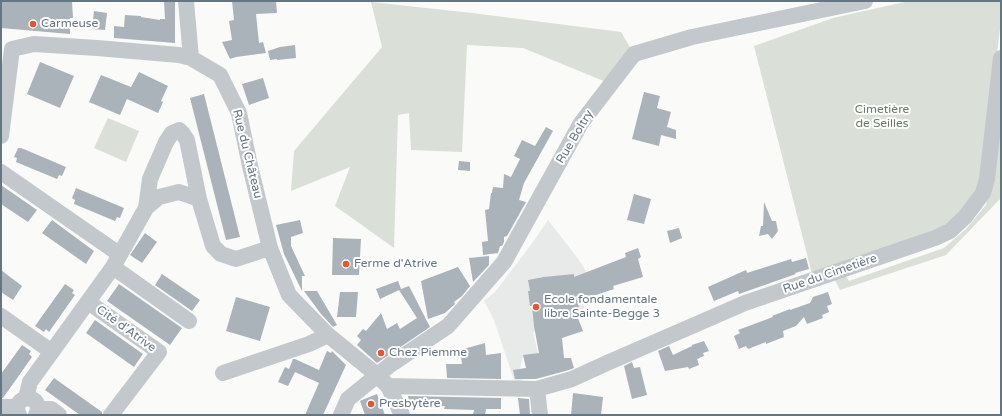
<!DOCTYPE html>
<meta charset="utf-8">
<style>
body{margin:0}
#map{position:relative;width:1002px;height:416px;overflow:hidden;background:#fafaf8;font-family:"Varela Round",sans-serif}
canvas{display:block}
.frame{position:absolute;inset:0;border:2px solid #657683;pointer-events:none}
</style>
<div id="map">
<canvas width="1002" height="416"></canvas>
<div class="frame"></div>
</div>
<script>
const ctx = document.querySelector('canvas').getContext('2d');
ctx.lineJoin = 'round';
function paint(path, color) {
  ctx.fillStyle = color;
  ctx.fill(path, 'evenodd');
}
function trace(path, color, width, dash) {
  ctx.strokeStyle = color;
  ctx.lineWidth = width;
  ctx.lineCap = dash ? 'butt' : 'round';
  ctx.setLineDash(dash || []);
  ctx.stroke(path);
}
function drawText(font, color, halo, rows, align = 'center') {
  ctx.font = font + ' "Varela Round",sans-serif';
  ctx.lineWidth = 4;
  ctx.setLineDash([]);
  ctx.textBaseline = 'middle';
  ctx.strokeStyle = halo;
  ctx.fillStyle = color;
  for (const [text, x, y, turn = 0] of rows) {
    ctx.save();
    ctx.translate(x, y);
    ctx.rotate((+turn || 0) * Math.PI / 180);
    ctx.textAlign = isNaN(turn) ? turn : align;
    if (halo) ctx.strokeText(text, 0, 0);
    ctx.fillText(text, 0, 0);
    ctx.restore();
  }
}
paint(new Path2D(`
 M548,220L576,256L591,278H580L585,314L533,332L538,353L523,356L520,369L523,383H515L494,320L484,301L495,292L533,242Z`), '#e8e9e9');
paint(new Path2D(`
 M909,1H1001V20L981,189L953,224L812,274L754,46L833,18Z
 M371,2L472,13L621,32L634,54L611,84L523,48L467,45L462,152L411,150L409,113L398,115L394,248L335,206L350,167L291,191L294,151L382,47Z
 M108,118L139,131L126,162L94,148Z
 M1001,121V198L946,255L840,290L834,278L844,273L849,281L944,248L966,229L986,205L992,179Z`), '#dadfd7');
paint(new Path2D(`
 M1,1H72L73,18H70V34L1,28Z
 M164,1H175V43L114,38V26L124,27L125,15L141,16V17L160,20V19H165Z
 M232,1H276L277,13L256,14L259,43L263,42L266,53L236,57L230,59L222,42L232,40L229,21L234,20Z
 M94,11L107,13L105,30L92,29Z
 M295,45L296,58L277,60V59L270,60L268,51L280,47Z
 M40,62L74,76L60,108L27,94Z
 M139,72L168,86L161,101L163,102L158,113L127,99L120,115L89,102L101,75L131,87Z
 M263,78L269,98L249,105L242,84Z
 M644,92L660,96L657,108L671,112L667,127L676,130V139L661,135L659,146L632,139Z
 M204,94L240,237L226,240L190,98Z
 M546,127L553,131L524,183L519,200L526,202L507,236L504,237V242L502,246H500L498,253L483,255L482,242L488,241L485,210L489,209L491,193H492L493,187L503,188L504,174L511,177L520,159L514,156L522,140L535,146Z
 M18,148H21L26,150L66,167L62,176L59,175L57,179L16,162L17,158L14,157Z
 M459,161L470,162V171L458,170Z
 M1,185L37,210L28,222L1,204Z
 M76,188L124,208L120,218L117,217L115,221L74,204L75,200L72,198Z
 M634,194L651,199L644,224L627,220Z
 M764,202L772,221H776L778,231L772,239L768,234L759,236L761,226H763Z
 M52,220L94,251L86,264L42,233Z
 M300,220L303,233L291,237V246L305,276H302V291L284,254L276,225Z
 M679,228L682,238L670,243L667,231Z
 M145,233L157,242L142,263L130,255Z
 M333,238L361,239L359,275H332Z
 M638,248L641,257L638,259L643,277L613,286L614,289L578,301L579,311H575L583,331L562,338L564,358H571L574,368L569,370L536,379H515L513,370L526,368L523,355L539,353L534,326L532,306H530L528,291H530L528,280L544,277L574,274V277L626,257L625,253Z
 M489,256V265L473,282L469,258Z
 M806,258L809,269L795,273L796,274L739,294L738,291L714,301L708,287L746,270L747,273L791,259L792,262Z
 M458,267L470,286L462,296L454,302L455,304L445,313L428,319L421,281Z
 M1,270L22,286L13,300L1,292Z
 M162,274L200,300L192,311L155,285Z
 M398,281L401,289L409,286L430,327L377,363L357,345L361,340L357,336L363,329L366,331L381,313L387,329L397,323L400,329L417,318L399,290L380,299L376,289Z
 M65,284L74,290L72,293L75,295L49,332L46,329L44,332L35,326Z
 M119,284L182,328L170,345L107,301Z
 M304,291H317L337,325L333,327L321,314Z
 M340,292H358L356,317H337Z
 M828,292L832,304L827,306L829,312L822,315L823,318L807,324L804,317L796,326L783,331L784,337L766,344V342L748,349L746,346L739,349L734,336L740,333L738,330L773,317L772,316L790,309V310L810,303L813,297Z
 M236,297L270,307L260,341L226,331Z
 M95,320L143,354L134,367L86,333Z
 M704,341L709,351L703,353L704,356L697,359L699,365L689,369L688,367L665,371L658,351L669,346L673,355L692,346V345Z
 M485,343L486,355L501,353V379L447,378L446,364H462L460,350Z
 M22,345L31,351L29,354L32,357L3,398H1V374Z
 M327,351L331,353L332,351L346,365L323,415H305L319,383L295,372L288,386L278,382L285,367L289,369L293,359H295L319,370Z
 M632,362L634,368L640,367L647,395L632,399L624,366Z
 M54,378L102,412V415H80L45,390Z
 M573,393L603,397L601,415H571Z
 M377,394L385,415H365L360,401L362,400Z
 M408,396L501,398V409H486L485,415H473L474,410L444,409L445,406L410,408Z
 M518,398L529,399L530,415H520Z`), '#aab3b9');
trace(new Path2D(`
 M186,1L191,58
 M1,136L12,49L34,44L97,48L179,55L191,58L220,75L239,113L250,166L270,248L289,295L328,335L377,375L388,386L402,415
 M1,172L119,254
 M146,208L150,179L166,142L172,133L179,130L183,134L187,140L199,199
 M113,267L189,321
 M88,302L159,352L111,415
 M1,316L52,352
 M223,373L309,344L328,335
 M388,386L537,389L572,379L607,363L745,303L935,238L950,231L965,217L983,193L987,179L1001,58
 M537,389L540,415
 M26,398L30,382L113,267L146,208L159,197L179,192L199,199L213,246L221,254L236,259L270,248
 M1,407H17
 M38,409H51L59,415
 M19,415C9,394 46,392 36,415
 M341,415L348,399L390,365L448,326L504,262L581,123L634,54L692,37L865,1`), '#c3c8cc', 16);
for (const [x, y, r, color] of [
 [33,24,4,"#e4572e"],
 [346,264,4,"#e4572e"],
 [536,307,4,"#e4572e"],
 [381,353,4,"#e4572e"],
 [371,404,4,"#e4572e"]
]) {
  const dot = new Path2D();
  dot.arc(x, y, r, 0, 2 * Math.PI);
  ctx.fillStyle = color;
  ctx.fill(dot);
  trace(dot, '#fff', 1.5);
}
drawText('12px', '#657683', '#fff', [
 ["Carmeuse",41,24],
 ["Ferme d'Atrive",354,264],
 ["Ecole fondamentale",544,300],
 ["libre Sainte-Begge 3",544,314],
 ["Chez Piemme",389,353],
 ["Presbytère",379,404]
], 'left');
drawText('12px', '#687a64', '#fff', [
 ["Cimetière",882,110],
 ["de Seilles",882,124]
]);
drawText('12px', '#657683', '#fff', [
 ["Rue Boltry",575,137,-59],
 ["Rue du Château",247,154,76],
 ["Rue du Cimetière",830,274,-19],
 ["Cité d'Atrive",126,329,36]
]);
</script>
